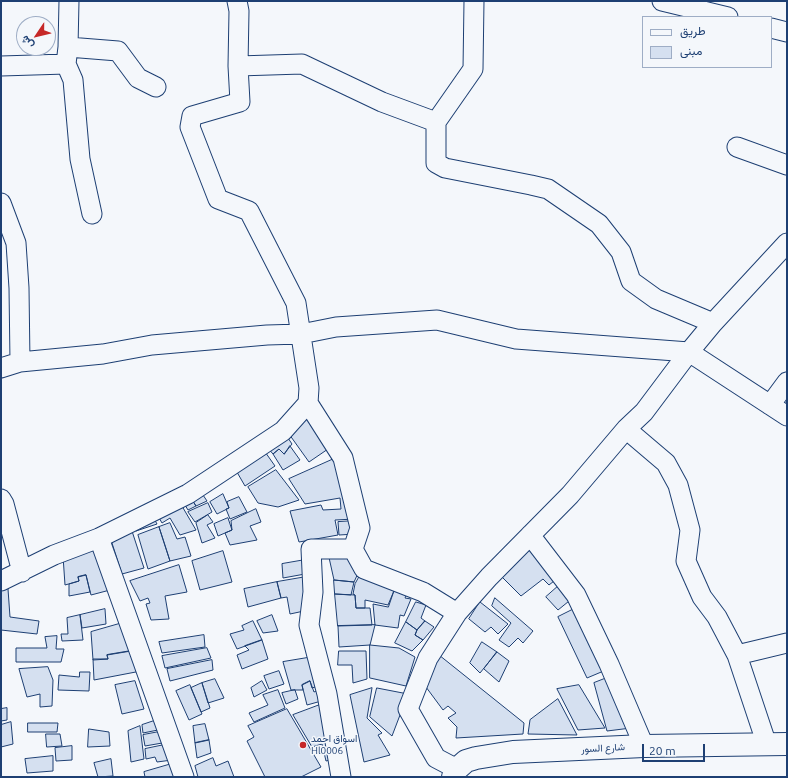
<!DOCTYPE html>
<meta charset="utf-8">
<style>
body{margin:0}
#map{position:relative;width:788px;height:778px;overflow:hidden;background:#f4f7fb;font-family:Ubuntu,Vazirmatn,sans-serif}
canvas{display:block}
.frame{position:absolute;inset:0;border:2px solid #1d3f73;pointer-events:none}
.legend{position:absolute;left:642px;top:16px;width:130px;height:52px;box-sizing:border-box;background:#f4f7fb;border:1px solid #9eadc5;margin:0;padding:5px 7px;list-style:none;font-size:12px;color:#1d3f73}
.legend li{display:flex;align-items:center;gap:8px;height:20px}
.legend b{width:20px;border:1px solid #9eadc5}
.north{position:absolute;left:16px;top:16px;width:40px;height:40px;box-sizing:border-box;background:#f4f7fb;border:1px solid #9eadc5;border-radius:50%;rotate:235deg;font-size:11px;font-weight:700;line-height:16px;text-align:center;color:#1d3f73}
.north::after{content:'';display:block;margin:auto;width:14px;height:18px;background:#c62828;clip-path:polygon(50% 0,100% 100%,50% 72%,0 100%)}
.scale{position:absolute;left:642px;top:744px;width:63px;height:18px;box-sizing:border-box;border:2px solid #1d3f73;border-top:0;padding-left:5px;font-size:12px;line-height:14px;white-space:nowrap;color:#1d3f73;-webkit-text-stroke:3px #f4f7fb;paint-order:stroke}
</style>
<div id="map">
<canvas width="788" height="778"></canvas>
<div class="frame"></div>
<ul class="legend">
<li><b style="height:5px;background:#f4f7fb"></b>طريق</li>
<li><b style="height:11px;background:#d5e0f0"></b>مبنى</li>
</ul>
<div class="north">ش</div>
<div class="scale">20 m</div>
</div>
<script>
const ctx = document.querySelector('canvas').getContext('2d');
ctx.lineJoin = 'round';
function paint(path, color) {
  ctx.fillStyle = color;
  ctx.fill(path, 'evenodd');
}
function trace(path, color, width, dash) {
  ctx.strokeStyle = color;
  ctx.lineWidth = width;
  ctx.lineCap = dash ? 'butt' : 'round';
  ctx.setLineDash(dash || []);
  ctx.stroke(path);
}
function drawText(font, color, halo, rows, align = 'center') {
  ctx.font = font + ' Ubuntu,Vazirmatn,sans-serif';
  ctx.lineWidth = 3;
  ctx.setLineDash([]);
  ctx.textBaseline = 'middle';
  ctx.strokeStyle = halo;
  ctx.fillStyle = color;
  for (const [text, x, y, turn = 0] of rows) {
    ctx.save();
    ctx.translate(x, y);
    ctx.rotate((+turn || 0) * Math.PI / 180);
    ctx.textAlign = isNaN(turn) ? turn : align;
    if (halo) ctx.strokeText(text, 0, 0);
    ctx.fillText(text, 0, 0);
    ctx.restore();
  }
}
const building = new Path2D(`
 M308,411L328,449L309,462L289,434Z
 M284,432L292,444L284,454L279,449L273,454L267,447Z
 M290,446L300,460L283,470L273,454L279,449L284,454Z
 M263,449L275,466L245,486L234,467Z
 M336,458L355,519L335,520L338,535L299,542L290,511L321,505L323,510L341,509L340,498L305,504L289,479Z
 M276,470L299,500L278,507L258,503L248,487Z
 M199,489L207,501L196,506L189,495Z
 M223,494L229,508L217,514L210,502Z
 M189,495L196,506L188,510L182,500Z
 M239,497L247,512L230,519L226,509L229,508L227,502Z
 M179,501L196,530L180,535L170,518L162,523L158,516Z
 M208,503L212,512L195,522L188,512Z
 M256,509L261,522L250,526L257,540L230,545L225,533L232,530L231,521Z
 M152,515L157,524L136,531L133,524Z
 M208,515L213,522L207,525L215,538L202,543L196,523Z
 M228,518L232,530L218,536L214,524Z
 M355,521V534L339,535L338,522Z
 M170,523L177,539L185,537L191,556L170,561L159,527Z
 M159,527L170,561L148,569L138,535Z
 M131,528L144,568L122,574L110,537Z
 M98,540L110,590L91,595L86,575L78,577L79,581L65,585L63,556Z
 M531,543L559,577L549,585L543,579L521,596L501,576Z
 M223,551L232,582L200,590L192,561Z
 M351,552L360,569L354,582L334,580L328,553Z
 M305,560V574L283,578L282,564Z
 M179,565L187,592L165,596L169,619L151,620L146,604L150,603L148,598L140,601L130,581Z
 M362,572L396,586L388,605L365,600V608H356L355,595L353,594L355,584Z
 M86,575L90,592L69,596V584L79,581L78,577Z
 M306,577L304,611L290,614L287,597L281,598L277,582Z
 M334,580L354,582L351,595L335,594Z
 M277,582L281,598L248,607L244,589Z
 M563,582L574,597L558,610L546,597Z
 M396,586L408,591L405,598L411,599L404,616L400,615L398,628L375,625L373,604L388,607Z
 M8,589L10,617L39,621L37,634L1,630V591Z
 M335,594L355,595L356,608H370L372,625L338,626Z
 M495,598L533,631L523,643L518,638L509,647L499,640L511,623L492,606Z
 M416,602L426,605L421,618L425,621L417,630L406,622Z
 M480,602L508,624L498,634L491,627L485,632L469,619Z
 M578,607L606,670L587,678L558,617Z
 M105,609L106,624L82,628L80,615Z
 M80,615L83,640L62,641L61,634H68L67,618Z
 M272,615L278,631L263,633L257,621Z
 M253,621L262,640L237,649L230,634L244,630L242,626Z
 M425,621L434,627L423,640L415,635L417,630Z
 M126,622L137,650L107,655L108,659L93,660L91,632Z
 M406,622L417,630L415,635L423,640L412,651L395,643Z
 M375,625L370,645L339,647L338,626Z
 M204,635L205,647L162,653L159,642Z
 M57,636L56,649H64L61,662H16V648H47L45,637Z
 M262,640L268,659L242,669L237,655L249,650L245,646Z
 M482,642L497,652L480,673L470,663Z
 M370,645L399,648L415,657L406,686L370,678Z
 M207,648L211,658L165,668L162,656Z
 M137,650L141,671L94,680L93,659H108L107,655Z
 M339,651H366L367,679L353,683L352,665H338Z
 M497,652L509,661L499,682L484,669Z
 M439,655L524,723L523,734L456,738L457,727L448,718L456,713L448,706L443,710L423,683Z
 M313,657L322,685L312,688L310,681L302,685L303,690H291L283,662Z
 M212,660L213,670L170,681L167,669Z
 M48,667L53,680L52,706L40,707V694L27,697L19,669Z
 M279,671L284,684L269,689L264,676Z
 M80,672H90L89,691L58,690L59,675L79,677Z
 M612,676L631,728L607,731L594,683Z
 M215,679L224,698L208,703L202,683Z
 M135,681L144,709L122,714L115,685Z
 M262,681L267,690L254,697L251,688Z
 M310,681L314,692L323,688L325,700L307,705L302,685Z
 M202,683L210,708L201,712L191,688Z
 M190,685L202,714L189,720L176,691Z
 M579,685L605,728L578,730L557,689Z
 M372,688L367,718L382,733L378,735L390,755L364,762L350,695Z
 M377,688L408,694L392,736L370,717Z
 M278,690L285,708L254,722L249,713L268,705L263,695Z
 M295,690L298,699L286,704L282,693Z
 M558,699L577,735L528,734L530,720Z
 M325,703L334,759L326,761L322,744L312,747L293,715Z
 M7,708V720L1,721V709Z
 M287,709L321,767L301,777H265L247,741L254,737L248,726Z
 M160,719L163,729L143,733L142,725Z
 M11,722L13,744L1,747V725Z
 M28,723H58L57,732H28Z
 M205,724L209,740L195,743L193,726Z
 M140,726L144,759L131,762L128,731Z
 M89,729L109,732L110,746L88,747Z
 M164,731L168,742L145,746L143,735Z
 M46,734H60L62,746L47,747Z
 M209,740L211,753L197,758L195,743Z
 M169,744L172,760L157,762L155,757L146,759L145,749Z
 M72,746V760L56,761L55,748Z
 M53,756V771L27,773L25,759Z
 M213,758L216,766L228,761L234,777H198L195,766Z
 M111,759L113,776L98,777L94,763Z
 M175,763L180,777H145L144,772Z`);
paint(building, '#d5e0f0');
trace(building, '#1d3f73', 1);
const street = new Path2D(`
 M69,1L68,47L66,64L73,80L80,159L92,214
 M474,1L473,69L436,122V163L445,168L531,185L548,189L599,224L621,252L631,281L656,299L713,323
 M662,1L728,17
 M771,28L787,32
 M68,47L118,51L138,78L156,87
 M1,66L66,64
 M238,66L302,64L382,102L436,122
 M737,147L787,165
 M1,203L16,243L19,288L20,362
 M1,368L20,362L103,354L152,345L267,335L301,334L336,327L437,320L516,339L689,352L787,416
 M308,403L343,458L360,528L353,549H311L313,592L309,625L327,694L341,777
 M770,405L787,382
 M626,429L666,463L678,485L690,530L686,561L702,597L717,617L737,655L767,745
 M1,499L4,504L22,572
 M530,535L576,595L609,664L644,746
 M99,538L184,777
 M353,549L364,569L423,592L457,613
 M1,581L54,555L99,538L188,494L283,431L308,403L309,388L296,303L249,211L218,199L190,127L192,116L240,102L238,66L239,11L237,1
 M737,655L787,643
 M457,769L436,758L408,709L428,658L457,613L489,577L570,495L626,429L644,412L689,352L713,323L787,243`);
const secondary = new Path2D(`
 M453,777L457,769L466,761L476,758L513,752L644,746L787,744`);
trace(street, '#1d3f73', 21);
trace(secondary, '#1d3f73', 24);
trace(street, '#f4f7fb', 19);
trace(secondary, '#f4f7fb', 22);
for (const [x, y, r, color] of [
 [303,745,4,"#c62828"]
]) {
  const dot = new Path2D();
  dot.arc(x, y, r, 0, 2 * Math.PI);
  ctx.fillStyle = color;
  ctx.fill(dot);
  trace(dot, '#f4f7fb', 1.5);
}
drawText('10px', '#1d3f73', '#f4f7fb', [
 ["اسواق احمد",311,739],
 ["Hl0006",311,751]
], 'left');
drawText('10px', '#1d3f73', '#f4f7fb', [
 ["شارع السور",603,748,-3]
]);
</script>
